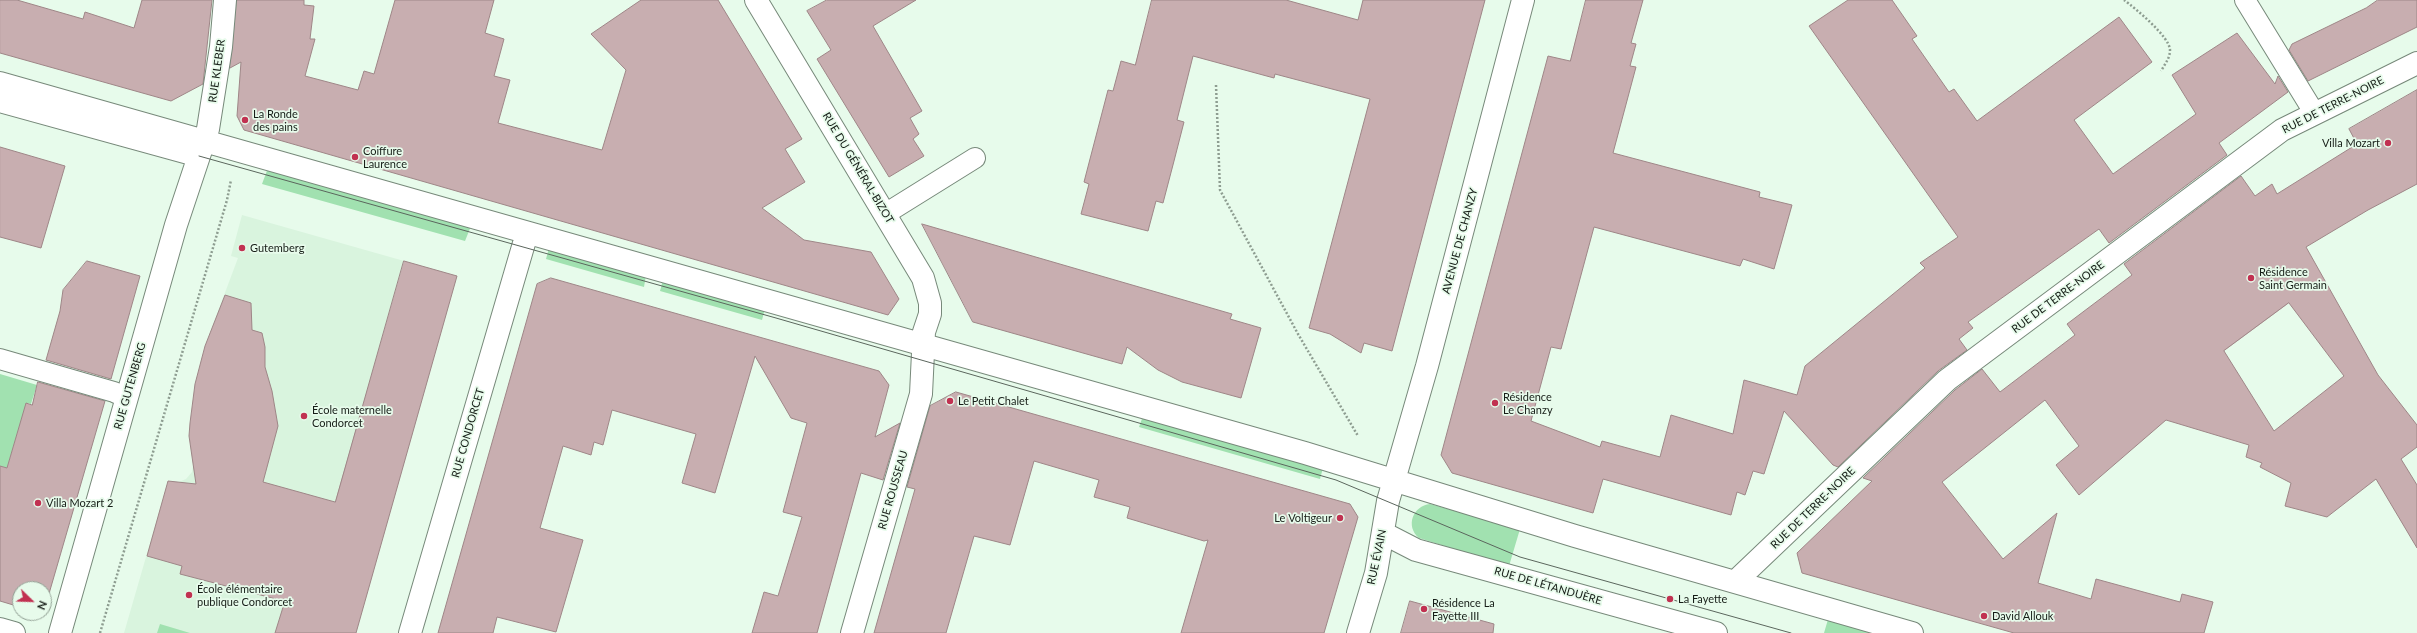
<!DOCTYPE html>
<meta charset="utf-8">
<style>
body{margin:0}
#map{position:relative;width:2417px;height:633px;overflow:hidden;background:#e7fbeb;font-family:Lato,sans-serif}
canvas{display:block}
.north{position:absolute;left:12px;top:581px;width:40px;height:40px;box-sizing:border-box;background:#e7fbeb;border:1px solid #93a296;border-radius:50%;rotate:113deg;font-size:11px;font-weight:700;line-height:16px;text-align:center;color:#161d17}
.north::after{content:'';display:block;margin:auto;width:14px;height:18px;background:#c13151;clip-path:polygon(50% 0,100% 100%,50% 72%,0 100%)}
</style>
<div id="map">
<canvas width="2417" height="633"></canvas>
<div class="north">N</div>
</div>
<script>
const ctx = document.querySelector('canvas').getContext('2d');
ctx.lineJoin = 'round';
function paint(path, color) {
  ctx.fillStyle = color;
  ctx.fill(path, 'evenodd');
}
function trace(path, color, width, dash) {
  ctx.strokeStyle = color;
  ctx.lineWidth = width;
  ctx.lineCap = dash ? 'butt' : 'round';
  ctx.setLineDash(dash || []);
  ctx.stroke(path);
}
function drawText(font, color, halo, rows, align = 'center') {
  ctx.font = font + ' Lato,sans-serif';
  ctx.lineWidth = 3.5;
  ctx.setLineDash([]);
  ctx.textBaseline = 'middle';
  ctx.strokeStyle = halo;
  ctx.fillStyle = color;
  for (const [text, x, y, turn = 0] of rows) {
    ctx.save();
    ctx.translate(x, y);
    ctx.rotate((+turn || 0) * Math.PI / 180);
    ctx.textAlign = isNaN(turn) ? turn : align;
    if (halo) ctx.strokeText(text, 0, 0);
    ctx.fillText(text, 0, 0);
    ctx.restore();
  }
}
paint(new Path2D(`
 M242,215L457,276L356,633H124L168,481L179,482L186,479L192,472L193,466L189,436L195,384L205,346L238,258L231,256Z`), '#d9f4de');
paint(new Path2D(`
 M268,168L471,226L465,241L262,184Z
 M549,248L646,275L644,287L546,259Z
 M663,280L765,309L762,320L660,291Z
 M0,374L37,385L31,404L27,403L7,468L0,466Z
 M1143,416L1323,468L1320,479L1139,427Z
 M1430,504L1520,529L1509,566L1419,538C1405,526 1413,506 1430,504Z
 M1829,616L1884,633H1824Z
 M160,624L190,633H157Z`), '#a1e1b0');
const building = new Path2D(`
 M0,0H17L83,19L85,12L134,28L142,0H212L203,84L171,101L0,53Z
 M237,0H304V5L314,6L310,39H315L305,76L358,90L364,71L374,74L395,0H494L485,33L504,39L494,76L510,80L498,123L602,150L626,70L591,34L641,0H718L802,139L785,149L805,182L762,208L804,240L871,252L899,299L888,315L244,130L237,116L241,62L230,68Z
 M827,0H916L873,26L922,111L910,118L919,134L913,139L924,156L889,177L817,59L831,50L807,11Z
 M1152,0H1286L1358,20L1363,0H1485L1392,351L1364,343L1361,353L1330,334L1309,328L1370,99L1275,74L1274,78L1193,56L1177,120L1184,122L1174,161L1163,203L1156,201L1148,231L1081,214L1089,184L1084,182L1108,90L1113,91L1121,61L1135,65Z
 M1586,0H1643L1631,43L1636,44L1630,66L1636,67L1613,153L1760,192L1759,197L1792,205L1774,269L1743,259L1740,266L1594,227L1561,349L1551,347L1531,421L1600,447L1602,441L1660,457L1671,415L1733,434L1744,380L1797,395L1805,366L1925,268L1920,263L1958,237L1809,26L1848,0H1892L1917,36L1912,39L1949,92L1954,89L1977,121L2119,17L2152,62L2074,120L2113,174L2196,114L2172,75L2237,33L2275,84L2278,76L2288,92L2219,143L2227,155L2109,243L2099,229L1968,322L1973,328L1959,339L1967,350L1938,371L1838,467L1833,465L1784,411L1764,474L1753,471L1745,495L1737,492L1731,515L1603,479L1593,513L1452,473L1441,455L1548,56L1570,61Z
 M2378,0H2417V27L2308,81L2289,50L2292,44L2366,8Z
 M2417,90V184L2368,210L2306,247L2378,375L2417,425V447L2401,459L2417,485V548L2376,479L2327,517L2285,506L2291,483L2260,467L2262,463L2246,457L2249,445L2166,420L2079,495L2056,465L2079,446L2045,400L1942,482L2003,559L2057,513L2038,583L2091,599L2096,579L2180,602L2182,594L2213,602L2204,633H2014L1802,573L1797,553L1872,481L1863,478L1955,390L1982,369L2000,392L2075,335L2067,324L2132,275L2124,264L2241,176L2255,196L2272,184L2277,194L2357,144L2349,129ZM2289,303L2344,376L2274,431L2224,351Z
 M0,147L65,166L41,248L0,237Z
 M922,224L1232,314L1230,319L1261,328L1241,398L1182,382L1158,370L1127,347L1122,364L973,322Z
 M87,261L140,276L111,379L46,360L60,311L63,290Z
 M404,261L457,276L356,633H275L284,604L275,602L276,599L180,574L182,566L147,556L168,481L196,484L189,436L190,423L195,384L205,346L225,295L251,303L252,330L262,333L265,347V367L272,391L278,426L263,482L335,502Z
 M551,278L879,371L889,385L875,437L900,423L883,480L861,473L817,633H752L764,592L778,596L802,517L783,512L807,423L791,418L755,356L715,493L682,483L696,434L612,410L603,445L594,442L591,455L563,446L540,528L583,540L556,632L497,617L493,633H438L537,284Z
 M38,382L105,401L46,604L44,605V589H20V607L0,601V466L7,468L26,403L32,405Z
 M956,392L1350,504L1358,517L1324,633H1181L1208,540L1204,541L1127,518L1130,507L1094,497L1099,480L1034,461L1010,545L974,536L946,633H874L915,489L907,487L930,406Z
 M1410,601L1494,624L1493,633H1401Z`);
paint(building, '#c8aeb0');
trace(building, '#9e8687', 1);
const service = new Path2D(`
 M2245,0L2315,114
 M885,214L975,158
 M0,359L114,392L127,398`);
const minor = new Path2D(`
 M756,0L923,278L930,303V314L924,332L921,394L852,633
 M0,83L1305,453L1575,536L1912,633
 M0,101L199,156
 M1383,533L1416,550L1716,633
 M1736,581L1947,380L2282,130L2417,63
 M0,629L14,633
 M60,633L176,225L208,129L221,47L225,0
 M410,633L527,233
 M1358,633L1376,573L1388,501L1427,366L1523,0`);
trace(service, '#77897a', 22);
trace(minor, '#77897a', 24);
trace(new Path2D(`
 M2124,0C2135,8 2170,37 2170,50C2170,58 2165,64 2161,71
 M1216,85L1220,190L1298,334L1358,436
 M100,633L227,200L231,180`), '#8e9d91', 2.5, [2, 2]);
trace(service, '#fff', 20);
trace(minor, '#fff', 22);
trace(new Path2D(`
 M199,156L776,318L1336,480L1520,557L1791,633`), '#5b665d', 1);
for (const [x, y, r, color] of [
 [245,120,4,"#c13151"],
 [2388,143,4,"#c13151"],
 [355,157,4,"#c13151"],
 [242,248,4,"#c13151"],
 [2251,278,4,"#c13151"],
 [950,401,4,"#c13151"],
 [1495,403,4,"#c13151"],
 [304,416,4,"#c13151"],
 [38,503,4,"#c13151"],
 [1340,518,4,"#c13151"],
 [189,595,4,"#c13151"],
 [1670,599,4,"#c13151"],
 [1424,609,4,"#c13151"],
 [1984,616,4,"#c13151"]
]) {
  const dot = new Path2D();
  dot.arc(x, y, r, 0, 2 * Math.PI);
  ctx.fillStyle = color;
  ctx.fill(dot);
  trace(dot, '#e7fbeb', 1.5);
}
drawText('11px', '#161d17', '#e7fbeb', [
 ["RUE KLEBER",217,71,-82],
 ["RUE DE TERRE-NOIRE",2333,105,-27],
 ["RUE DU GÉNÉRAL-BIZOT",858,168,59],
 ["AVENUE DE CHANZY",1460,241,-75],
 ["RUE DE TERRE-NOIRE",2058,297,-37],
 ["RUE GUTENBERG",130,386,-74],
 ["RUE CONDORCET",468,433,-74],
 ["RUE ROUSSEAU",893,490,-74],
 ["RUE DE TERRE-NOIRE",1813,508,-44],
 ["RUE ÉVAIN",1377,557,-78],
 ["RUE DE LÉTANDUÈRE",1548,586,16]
]);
drawText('11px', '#161d17', '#e7fbeb', [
 ["La Ronde",253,114],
 ["des pains",253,127],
 ["Villa Mozart",2380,143,"right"],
 ["Coiffure",363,151],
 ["Laurence",363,164],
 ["Gutemberg",250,248],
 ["Résidence",2259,272],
 ["Saint Germain",2259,285],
 ["Résidence",1503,397],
 ["Le Chanzy",1503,410],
 ["Le Petit Chalet",958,401],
 ["École maternelle",312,410],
 ["Condorcet",312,423],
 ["Villa Mozart 2",46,503],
 ["Le Voltigeur",1332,518,"right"],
 ["École élémentaire",197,589],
 ["publique Condorcet",197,602],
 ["La Fayette",1678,599],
 ["Résidence La",1432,603],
 ["Fayette III",1432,616],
 ["David Allouk",1992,616]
], 'left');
</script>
